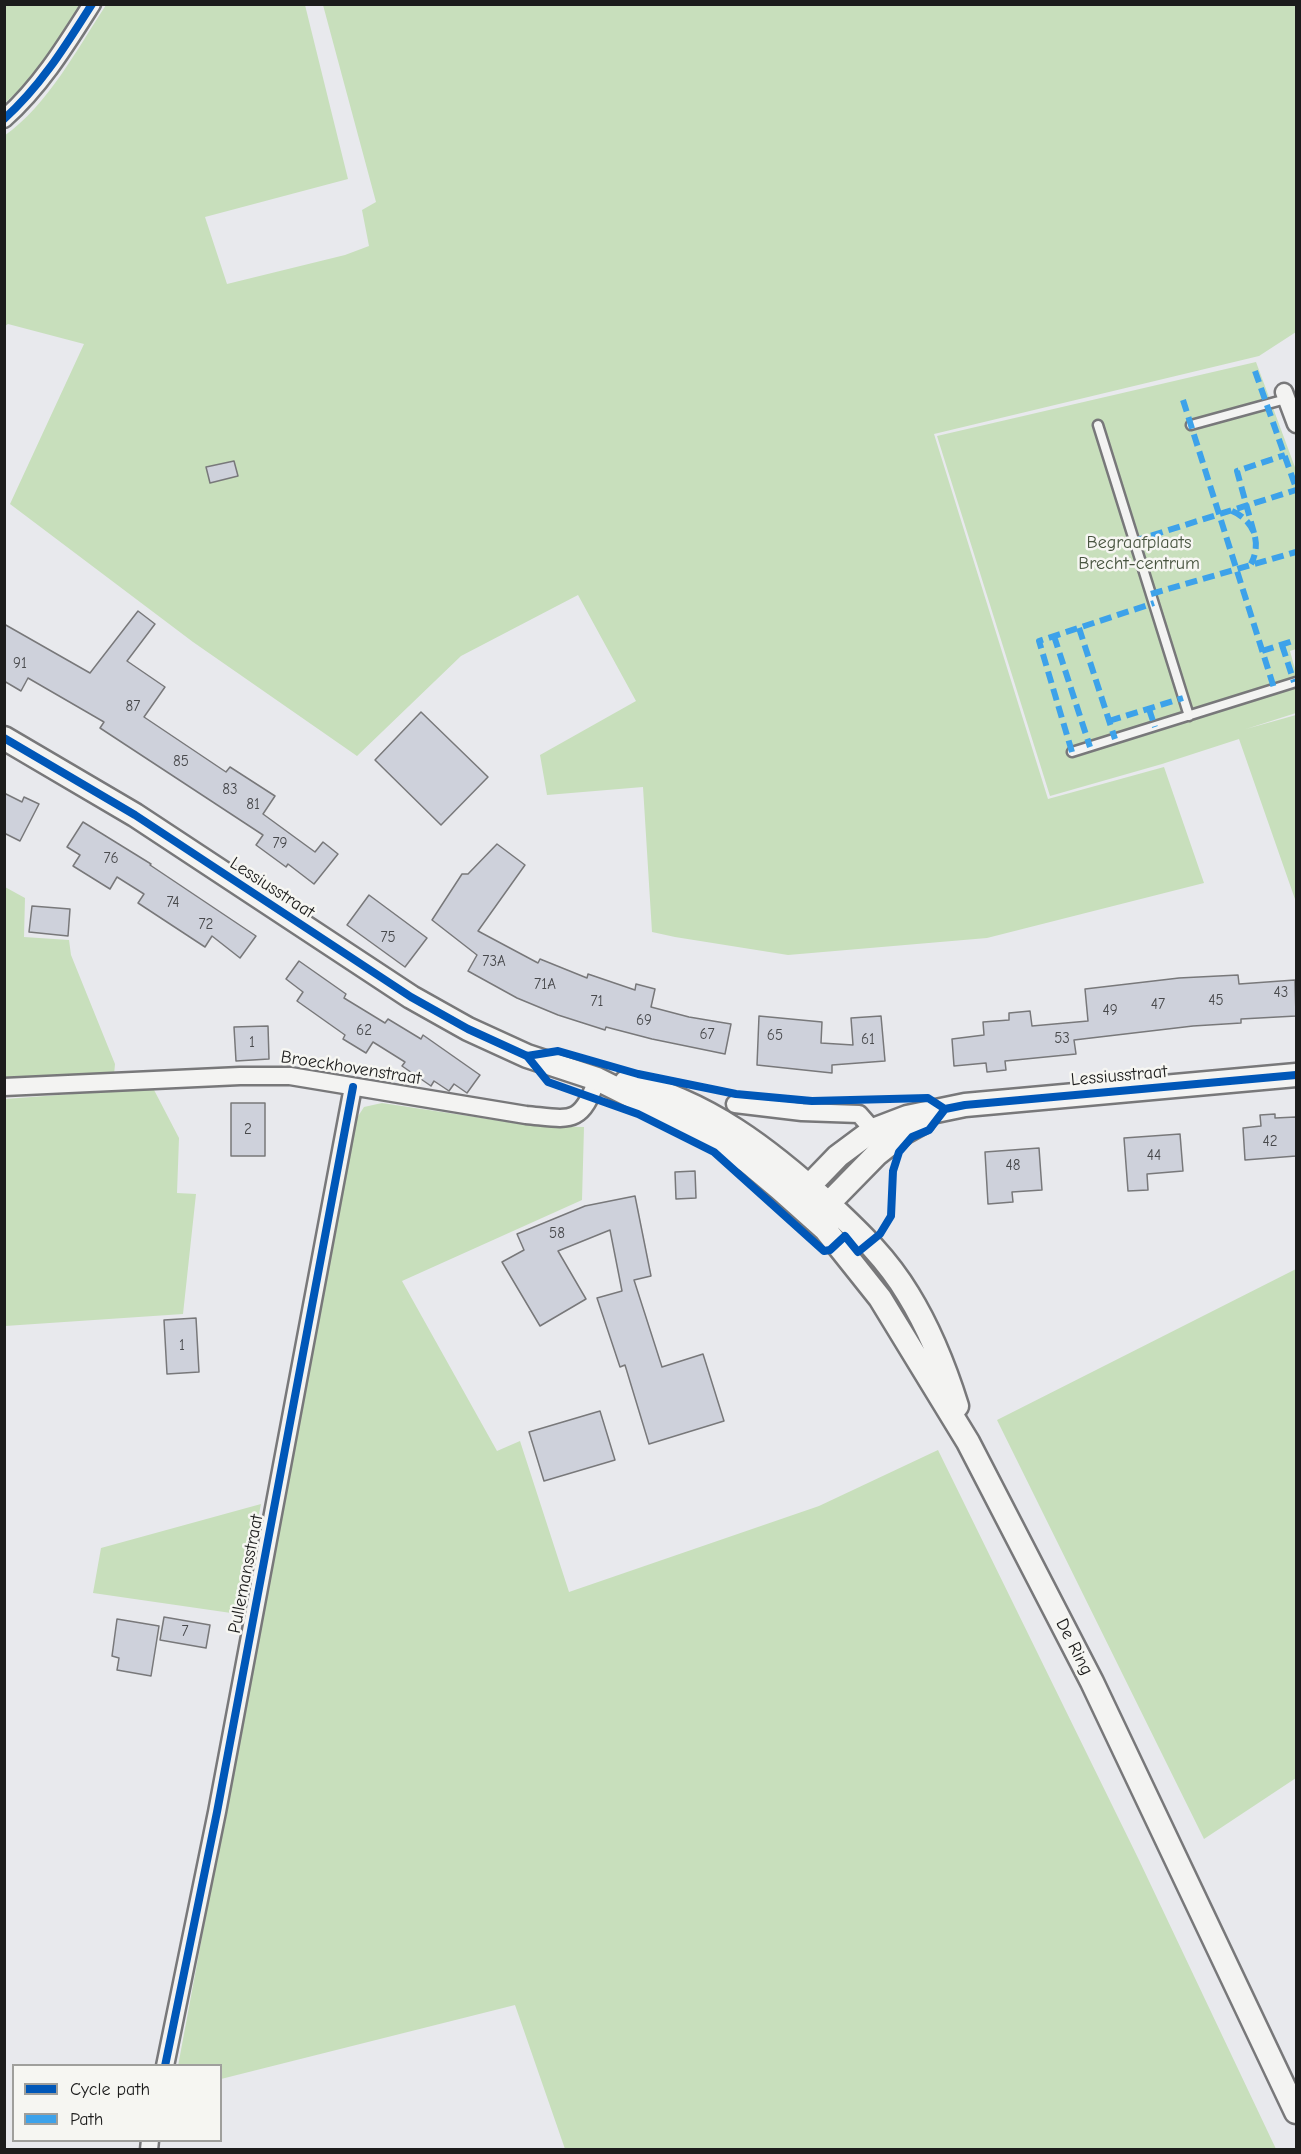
<!DOCTYPE html>
<style>
body{margin:0}
#map{position:relative;width:1301px;height:2154px;overflow:hidden;background:#e8e9ed;font-family:"Comic Neue",sans-serif}
canvas{display:block}
.frame{position:absolute;inset:0;border:6px solid #1c1c1c;pointer-events:none}
.legend{position:absolute;left:12px;top:2064px;width:210px;height:78px;box-sizing:border-box;background:#f6f6f2;border:2px solid #9f9f9c;margin:0;padding:8px 10px;list-style:none;font-size:18px;color:#1c1c1c}
.legend li{display:flex;align-items:center;gap:12px;height:30px}
.legend b{width:30px;border:2px solid #9f9f9c}
</style>
<div id="map">
<canvas width="1301" height="2154"></canvas>
<div class="frame"></div>
<ul class="legend">
<li><b style="height:8px;background:#0057b8"></b>Cycle path</li>
<li><b style="height:8px;background:#3da2ea"></b>Path</li>
</ul>
</div>
<script>
const ctx = document.querySelector('canvas').getContext('2d');
ctx.lineJoin = 'round';
function paint(path, color) {
  ctx.fillStyle = color;
  ctx.fill(path, 'evenodd');
}
function trace(path, color, width, dash) {
  ctx.strokeStyle = color;
  ctx.lineWidth = width;
  ctx.lineCap = dash ? 'butt' : 'round';
  ctx.setLineDash(dash || []);
  ctx.stroke(path);
}
function drawText(font, color, halo, rows, align = 'center') {
  ctx.font = font + ' "Comic Neue",sans-serif';
  ctx.lineWidth = 5;
  ctx.setLineDash([]);
  ctx.textBaseline = 'middle';
  ctx.strokeStyle = halo;
  ctx.fillStyle = color;
  for (const [text, x, y, turn = 0] of rows) {
    ctx.save();
    ctx.translate(x, y);
    ctx.rotate((+turn || 0) * Math.PI / 180);
    ctx.textAlign = isNaN(turn) ? turn : align;
    if (halo) ctx.strokeText(text, 0, 0);
    ctx.fillText(text, 0, 0);
    ctx.restore();
  }
}
paint(new Path2D(`
 M5,5H82L35,75L5,103Z
 M106,5H305L348,179L205,217L227,284L345,255L369,246L362,210L376,202L323,5H1296V332L1259,356L934,434L1048,799L1164,767L1204,883L987,938L788,955L675,937L652,932L643,787L547,795L540,755L636,701L578,595L461,656L357,756L193,642L10,504L84,344L8,324L5,326L4,136C48,105 77,49 106,5Z
 M1256,362L1296,470V649L1290,651L1296,673V713L1246,729L1296,715V902L1239,739L1162,764L1050,796L937,436Z
 M5,887L25,898L24,937L69,940L71,955L115,1064L114,1075L5,1079Z
 M153,1088L179,1138L177,1193L196,1194L183,1314L5,1326V1099Z
 M382,1103L535,1126L584,1127L582,1200L402,1281L497,1451L520,1441L569,1592L819,1506L938,1450L1139,1860L1276,2149H565L515,2005L221,2079L220,2066H178L353,1124L364,1107Z
 M1296,1269V1778L1204,1839L997,1420Z
 M261,1504L238,1614L93,1593L101,1548Z`), '#c8dfbc');
const building = new Path2D(`
 M234,461L238,476L210,483L206,467Z
 M138,611L155,624L127,661L165,687L144,717L226,772L230,767L275,796L263,814L315,852L323,842L338,854L314,884L288,864L286,867L256,845L263,835L100,728L104,722L28,678L21,691L4,681V624L90,673Z
 M421,712L488,777L441,825L375,760Z
 M4,793L22,802L24,797L39,804L20,841L4,833Z
 M83,822L151,864L150,865L256,936L240,958L212,936L205,947L138,903L144,894L117,877L110,889L73,866L80,855L67,847Z
 M497,844L525,865L478,931L538,963L540,959L587,978L588,974L635,990L636,984L655,989L651,1007L689,1017L731,1024L725,1054L652,1039L606,1027L605,1030L558,1015L517,998L468,971L477,955L432,920L462,874H468Z
 M369,895L427,938L405,967L347,925Z
 M32,906L70,909L68,936L29,932Z
 M299,961L346,994L344,998L385,1023L388,1019L421,1039L423,1035L480,1075L467,1093L454,1084L449,1091L434,1081L431,1086L402,1066L405,1062L373,1042L366,1053L343,1039L345,1035L297,1001L303,992L286,979Z
 M1238,975L1239,984L1295,980L1296,1016L1241,1019V1023L1193,1026L1074,1040L1076,1054L1005,1061L1006,1070L987,1072L986,1063L954,1066L952,1039L984,1035L983,1022L1009,1020V1013L1030,1011L1032,1026L1088,1021L1085,989L1179,978Z
 M759,1016L822,1022L821,1043L853,1045L851,1018L881,1016L885,1061L832,1065V1073L757,1065Z
 M268,1026L269,1059L236,1061L234,1027Z
 M231,1103H265V1156H231Z
 M1275,1114V1118L1296,1117V1156L1245,1160L1243,1128L1261,1126L1260,1115Z
 M1180,1134L1183,1171L1147,1174L1148,1190L1128,1191L1124,1138Z
 M1039,1148L1042,1190L1012,1192L1013,1202L988,1204L985,1152Z
 M695,1171L696,1198L676,1199L675,1172Z
 M635,1196L651,1276L634,1280L662,1367L703,1354L724,1421L649,1444L625,1365L620,1367L597,1298L622,1291L610,1230L558,1251L586,1299L540,1326L502,1262L524,1250L517,1234L585,1206Z
 M196,1318L199,1372L167,1374L164,1320Z
 M600,1411L615,1460L544,1481L529,1432Z
 M164,1617L210,1625L206,1648L160,1640Z
 M117,1619L159,1626L151,1676L117,1670L119,1658L112,1656Z`);
paint(building, '#ced1db');
trace(building, '#78787a', 1.5);
const service = new Path2D(`
 M1098,425L1189,716
 M1191,425L1286,399
 M1072,752L1296,682`);
const minor = new Path2D(`
 M4,119C41,86 66,45 92,4
 M1284,392L1296,424
 M4,1087L240,1076H290L526,1115C570,1119 581,1126 597,1079
 M735,1104L802,1112L859,1114L873,1130
 M165,2066L217,1812L353,1087
 M149,2150L150,2140`);
const secondary = new Path2D(`
 M4,738L135,815L411,997L468,1029L527,1056L597,1079L695,1128L748,1162L779,1188L825,1229L880,1298L968,1442L1092,1682L1296,2112
 M626,1082C707,1101 770,1150 830,1205C860,1233 887,1259 908,1294C929,1328 945,1368 957,1406
 M807,1198L809,1186L838,1156L873,1130L907,1117L965,1105L1296,1075
 M814,1208L828,1204L876,1155L905,1132L923,1122`);
trace(service, '#78787a', 13);
trace(minor, '#78787a', 21);
trace(secondary, '#78787a', 27);
trace(service, '#f3f3f2', 8);
trace(minor, '#f3f3f2', 16);
trace(secondary, '#f3f3f2', 22);
trace(new Path2D(`
 M1255,371L1296,488
 M1183,400L1274,688
 M1232,511C1254,520 1262,543 1251,564
 M1254,533L1237,471L1285,455
 M1134,541L1296,490
 M1151,594L1296,552
 M1079,628L1115,739
 M1054,636L1090,747
 M1282,645L1294,682
 M1262,651L1296,640
 M1149,709L1155,727
 M1109,721L1183,698
 M1072,752L1039,641L1154,603`), '#3da2ea', 6, [12, 6]);
trace(new Path2D(`
 M4,119C41,86 66,45 92,4
 M4,738L135,815L411,997L468,1029L527,1056L548,1082L638,1114L714,1152L824,1251L830,1250L845,1236L858,1252L880,1234L891,1216L893,1171L899,1152L912,1137L929,1130L945,1109
 M527,1056L558,1051L638,1074L736,1094L812,1101L928,1098L945,1109
 M945,1109L965,1105L1296,1075
 M165,2066L217,1812L353,1087`), '#0057b8', 8);
drawText('15px', '#48494c', null, [
 ["91",20,664],
 ["87",133,707],
 ["85",181,762],
 ["83",230,790],
 ["81",253,805],
 ["79",280,844],
 ["76",111,859],
 ["74",173,903],
 ["72",206,925],
 ["75",388,938],
 ["73A",494,962],
 ["71A",545,985],
 ["43",1281,993],
 ["45",1216,1001],
 ["71",597,1002],
 ["47",1158,1005],
 ["49",1110,1011],
 ["69",644,1021],
 ["62",364,1031],
 ["67",707,1035],
 ["65",775,1036],
 ["53",1062,1039],
 ["61",868,1040],
 ["1",252,1043],
 ["2",248,1130],
 ["42",1270,1142],
 ["44",1154,1156],
 ["48",1013,1166],
 ["58",557,1234],
 ["1",182,1346],
 ["7",185,1632]
]);
drawText('18px', '#485440', '#f6f6f2', [
 ["Begraafplaats",1139,543],
 ["Brecht-centrum",1139,564]
]);
drawText('18px', '#1c1c1c', '#f6f6f2', [
 ["Lessiusstraat",272,888,33],
 ["Broeckhovenstraat",351,1068,9],
 ["Lessiusstraat",1119,1076,-5],
 ["Pullemansstraat",246,1574,-79],
 ["De Ring",1074,1647,63]
]);
</script>
